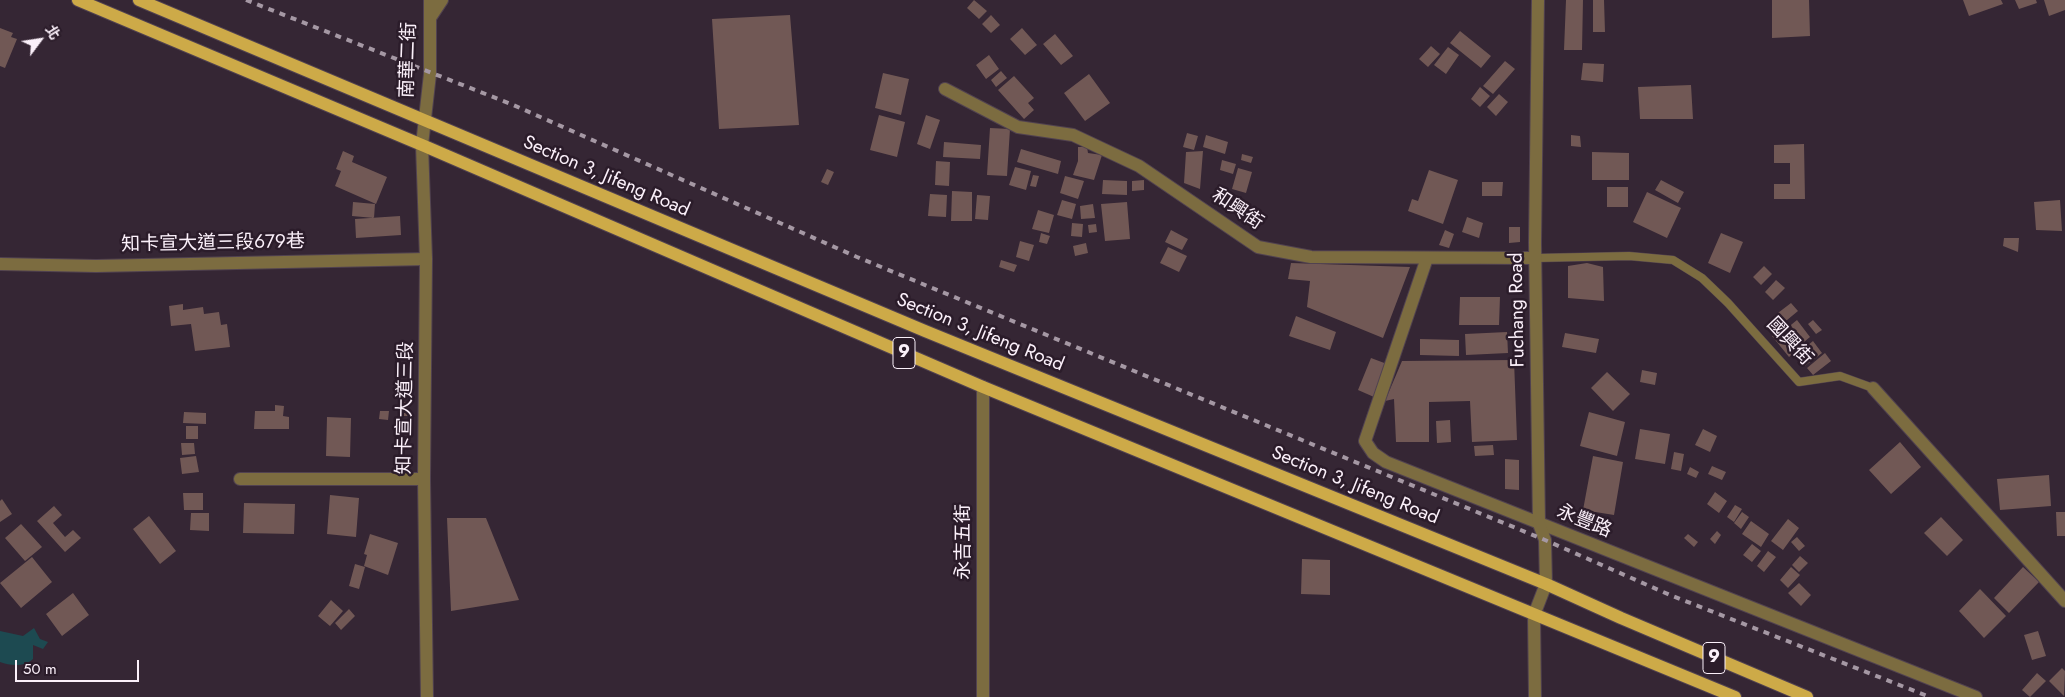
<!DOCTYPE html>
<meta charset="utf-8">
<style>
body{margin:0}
#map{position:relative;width:2065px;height:697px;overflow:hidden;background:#352634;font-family:Jost,"Noto Sans TC",sans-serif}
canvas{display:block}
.north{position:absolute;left:15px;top:15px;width:50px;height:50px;-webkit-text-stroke:4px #2b1c2a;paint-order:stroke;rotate:59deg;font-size:14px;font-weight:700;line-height:20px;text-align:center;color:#fbf0fa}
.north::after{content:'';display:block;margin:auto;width:18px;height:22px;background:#fbf0fa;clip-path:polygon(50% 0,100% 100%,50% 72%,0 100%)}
.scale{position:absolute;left:15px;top:660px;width:124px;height:22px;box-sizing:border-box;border:2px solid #fbf0fa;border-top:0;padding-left:6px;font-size:15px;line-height:18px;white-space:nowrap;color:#fbf0fa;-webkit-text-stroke:4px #2b1c2a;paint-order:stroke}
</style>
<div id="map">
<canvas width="2065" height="697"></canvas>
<div class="north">北</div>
<div class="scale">50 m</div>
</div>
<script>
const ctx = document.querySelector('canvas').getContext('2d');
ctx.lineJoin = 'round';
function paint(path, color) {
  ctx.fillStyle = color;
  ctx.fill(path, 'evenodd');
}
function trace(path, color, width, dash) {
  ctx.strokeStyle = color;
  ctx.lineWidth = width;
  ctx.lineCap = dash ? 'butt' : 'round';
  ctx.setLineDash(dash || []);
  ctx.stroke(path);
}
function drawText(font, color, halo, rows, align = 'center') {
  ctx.font = font + ' Jost,"Noto Sans TC",sans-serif';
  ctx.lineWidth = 5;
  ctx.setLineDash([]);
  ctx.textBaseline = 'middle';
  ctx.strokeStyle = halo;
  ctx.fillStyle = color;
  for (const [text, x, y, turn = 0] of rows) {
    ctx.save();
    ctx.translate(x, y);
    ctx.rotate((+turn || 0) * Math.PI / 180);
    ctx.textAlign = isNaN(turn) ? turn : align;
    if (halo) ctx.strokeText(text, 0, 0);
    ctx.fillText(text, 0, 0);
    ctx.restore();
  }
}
paint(new Path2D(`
 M34,628L40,639L48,642L43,649L33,645V659C24,667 11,666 0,662V631L23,636Z`), '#1d4a51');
paint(new Path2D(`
 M974,0L987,11L979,19L967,8Z
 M1566,0H1583L1582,50H1564Z
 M1593,0H1604L1605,32H1593Z
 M1772,0H1809L1810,36L1772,38Z
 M1963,0H2001L2003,4L1969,16Z
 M2015,0H2036L2037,3L2019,9Z
 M2044,0H2065V10L2049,16Z
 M790,15L799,125L719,129L712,19Z
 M991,15L1000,25L991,33L982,24Z
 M0,28L13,33L11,37L17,39L5,68L0,66Z
 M1022,28L1037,45L1025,55L1010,39Z
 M1460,31L1491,56L1481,68L1450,43Z
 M1055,34L1073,56L1061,65L1043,44Z
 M1431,46L1440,54L1428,67L1419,59Z
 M1448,47L1459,55L1446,74L1434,65Z
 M989,55L999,69L986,79L976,65Z
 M1505,61L1515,69L1493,94L1483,86Z
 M1583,63L1604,64L1603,82L1581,80Z
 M1001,71L1007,78L996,87L991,80Z
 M883,73L909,79L901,115L875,108Z
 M1089,74L1110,103L1085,121L1064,93Z
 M1014,76L1034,98L1028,103L1034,110L1024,119L998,90Z
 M1691,85L1693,119H1640L1638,87Z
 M1480,87L1490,96L1480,107L1471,99Z
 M1499,94L1508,102L1496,116L1487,107Z
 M879,115L905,122L897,157L870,150Z
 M926,115L940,120L930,149L917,144Z
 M990,128L1010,129L1007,176L987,175Z
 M1187,133L1198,136L1194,150L1183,147Z
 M1206,135L1228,142L1225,154L1203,147Z
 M1571,135L1580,136L1581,147L1571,146Z
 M944,142L981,145L980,159L943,157Z
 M1804,144L1805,199H1774V184H1790V163H1774V145Z
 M1078,147H1087L1088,153L1102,155L1094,180L1073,175L1078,161Z
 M1021,149L1061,161L1058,174L1017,162Z
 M343,151L354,156L352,162L387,177L376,204L335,186L341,171L336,169Z
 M1203,151L1200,189L1184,183L1186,152Z
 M1592,152L1629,153V180H1592Z
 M1242,154L1253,157L1251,163L1241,160Z
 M1222,160L1236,164L1233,174L1220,170Z
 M936,161L950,162L949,186L935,185Z
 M1015,167L1031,171L1026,190L1009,185Z
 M1238,168L1252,172L1246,193L1232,189Z
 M827,169L834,172L828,185L821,182Z
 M1429,170L1458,180L1443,224L1408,211L1412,199L1418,201Z
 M1033,175L1039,176L1036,187L1030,186Z
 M1065,176L1084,181L1078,199L1060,193Z
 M1103,180L1127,181V195L1102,194Z
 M1144,180V190L1132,191V181Z
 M1661,180L1684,192L1678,203L1655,190Z
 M1482,182H1503L1502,196H1482Z
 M1607,187H1628V207H1607Z
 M952,191L972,192V221H951Z
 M1647,192L1681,208L1667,238L1633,222Z
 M930,194L947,195L946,217L928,216Z
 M977,195L990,196L988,220L975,219Z
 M1062,200L1076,204L1072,219L1057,215Z
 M2060,200L2062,231L2036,230L2034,202Z
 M353,202L375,204L374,218L352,216Z
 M1127,202L1130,239L1105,241L1101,204Z
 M1093,204L1095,218L1081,219L1080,206Z
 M1038,210L1054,215L1049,233L1032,229Z
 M400,216L401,235L356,238L355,219Z
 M1467,217L1483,223L1479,238L1462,232Z
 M1072,223L1083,224L1082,237L1071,236Z
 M1096,224L1097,232L1089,233L1088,225Z
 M1509,227H1520V242L1509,243Z
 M1171,230L1188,239L1182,250L1165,242Z
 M1445,230L1454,234L1449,248L1439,245Z
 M1041,233L1050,236L1047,244L1039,242Z
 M1721,233L1743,242L1730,273L1708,263Z
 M2004,238H2019L2018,252L2003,246Z
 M1020,241L1034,245L1029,261L1016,257Z
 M1086,243L1088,253L1075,256L1073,246Z
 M1168,247L1187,256L1179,272L1160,263Z
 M1001,260L1017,265L1014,272L999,267Z
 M1291,263L1410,267L1383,338L1307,307L1310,281L1288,279Z
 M1587,263L1603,267L1604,301L1568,298V266Z
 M1764,266L1772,274L1761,285L1753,277Z
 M1776,280L1785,288L1773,300L1765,292Z
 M1460,297H1500L1499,325H1459Z
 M1791,303L1798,311L1781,325L1774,316Z
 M183,304V310L203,307L204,314L219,312L221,325L227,324L230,347L195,351L191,324L171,326L169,306Z
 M1296,316L1336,332L1330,350L1289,336Z
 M1797,320L1810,337L1799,346L1786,329Z
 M1813,320L1822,330L1816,334L1808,324Z
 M1782,328L1799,349L1789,357L1772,336Z
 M1507,332L1508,353L1466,355L1465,334Z
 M1565,333L1599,339L1596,353L1562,347Z
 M1420,339L1459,340V356L1420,355Z
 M1813,341L1822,353L1805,366L1796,355Z
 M1825,353L1831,361L1813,375L1807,368Z
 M1371,358L1387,364L1374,397L1358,390Z
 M1514,360L1517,440L1472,442L1470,401L1429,402V442H1396L1394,399L1385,401L1402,361Z
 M1642,370L1657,373L1655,385L1640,382Z
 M1607,372L1630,394L1613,411L1591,388Z
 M399,402H409V416H399Z
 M275,405L284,406L283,416L289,417V429H254L255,411H275Z
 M380,411H389L388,420L379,419Z
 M184,412L206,413V424L183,423Z
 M1589,412L1625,422L1617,456L1580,446Z
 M327,417L351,418L350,457L326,456Z
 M1450,420L1451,442L1437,443L1436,421Z
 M186,426H198V439H186Z
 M1640,429L1670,434L1665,464L1635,459Z
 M1703,429L1717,436L1710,452L1695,445Z
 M1900,442L1921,467L1891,494L1869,470Z
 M181,443H194L195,454L182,455Z
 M1493,445L1494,455L1475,456L1474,446Z
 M1674,452L1684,454L1681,471L1671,469Z
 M196,456L199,472L182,474L180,458Z
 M1593,456L1623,462L1614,515L1583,510Z
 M1505,459L1519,460V490L1505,489Z
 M1712,466L1726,472L1722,480L1708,474Z
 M1690,467L1699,472L1696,478L1687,474Z
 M2049,475L2051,506L2000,510L1997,479Z
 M1715,492L1727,501L1719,513L1707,504Z
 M183,493H203V510H184Z
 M330,495L359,498L356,537L327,534Z
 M2,499L12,514L0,522V501Z
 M244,503L295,504L294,534L243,533Z
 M1735,505L1742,509L1734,522L1727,517Z
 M54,506L62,515L53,523L65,537L73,530L81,538L65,552L37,521Z
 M1742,512L1749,517L1741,529L1734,523Z
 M2056,512H2065V536H2057Z
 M191,513H209V531L190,530Z
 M149,516L176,551L160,564L133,529Z
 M1941,517L1963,540L1947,556L1924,533Z
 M447,518H486L519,600L451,611Z
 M1788,519L1799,528L1783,550L1771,541Z
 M1751,521L1769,534L1761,547L1742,534Z
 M21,524L42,547L25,561L5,538Z
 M1717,531L1721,535L1715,544L1710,539Z
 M370,534L398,543L388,575L364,566L367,555L364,554Z
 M1688,534L1698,542L1694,547L1684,538Z
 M1797,537L1805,546L1799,551L1791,542Z
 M1752,544L1761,551L1752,562L1743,555Z
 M1768,551L1776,557L1764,572L1757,566Z
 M1800,556L1808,563L1799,572L1792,565Z
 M32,557L52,582L21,608L0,583Z
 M1302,559L1330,560V595L1301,594Z
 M355,564L365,567L359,589L349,586Z
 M1791,567L1800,575L1788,588L1780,580Z
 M2023,567L2039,582L2009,613L1994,598Z
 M1799,583L1811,595L1801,606L1788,593Z
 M1980,589L2006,616L1984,638L1959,611Z
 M73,593L89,615L62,636L46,614Z
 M331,600L343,611L330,626L318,616Z
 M349,609L355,616L341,630L335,623Z
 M2038,631L2046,656L2032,660L2024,635Z
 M2062,668L2065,671L2064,696L2049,681Z
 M2037,673L2046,681L2030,697L2022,690Z`), '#715855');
const service = new Path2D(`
 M1536,258L1629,256L1673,260L1702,278L1728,303L1799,382L1840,376L1873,388`);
const minor = new Path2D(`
 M945,89L1018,127L1073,135L1139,166L1258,247L1311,257L1536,258
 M1427,258L1365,441L1373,453L1386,462L1976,697
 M0,264L96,266L426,259
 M983,387V697
 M1873,388L2065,601
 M240,479H424
 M1534,615L1535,697`);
const tertiary = new Path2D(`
 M430,18L442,0
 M1534,615L1546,584L1545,540L1539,524L1535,243L1538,0
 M427,697L424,479L426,259L422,145L430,74V0`);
const primary = new Path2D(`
 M78,0L422,145L983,387L1735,697
 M139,0L925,331L1546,584L1621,618L1807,697`);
trace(service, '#514250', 9);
trace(minor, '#514250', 14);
trace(tertiary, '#514250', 14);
trace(primary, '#514250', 14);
trace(service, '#7c6c40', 8);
trace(minor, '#7c6c40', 12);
trace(tertiary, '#7c6c40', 12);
trace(primary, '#cdaa48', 12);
trace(new Path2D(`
 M246,0L511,104L857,257L1545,540L1670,595L1930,697`), '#a598a4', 4, [6, 6]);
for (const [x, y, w] of [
 [904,353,22],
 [1714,658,22]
]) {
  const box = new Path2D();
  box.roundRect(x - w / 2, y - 15.5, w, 31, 4);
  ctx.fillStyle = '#2b1c2a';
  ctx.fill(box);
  trace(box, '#fbf0fa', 1);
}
drawText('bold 18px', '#fbf0fa', null, [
 ["9",904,353],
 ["9",1714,658]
]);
drawText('19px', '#fbf0fa', '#2b1c2a', [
 ["南華二街",409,60,-88],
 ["Section 3, Jifeng Road",606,177,23],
 ["和興街",1237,210,34],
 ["知卡宣大道三段679巷",213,244,-1],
 ["Fuchang Road",1518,310,-91],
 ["Section 3, Jifeng Road",980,333,22],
 ["國興街",1789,342,47],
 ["知卡宣大道三段",406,408,-89],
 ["Section 3, Jifeng Road",1355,486,22],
 ["永豐路",1584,522,22],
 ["永吉五街",964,542,-90]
]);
</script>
